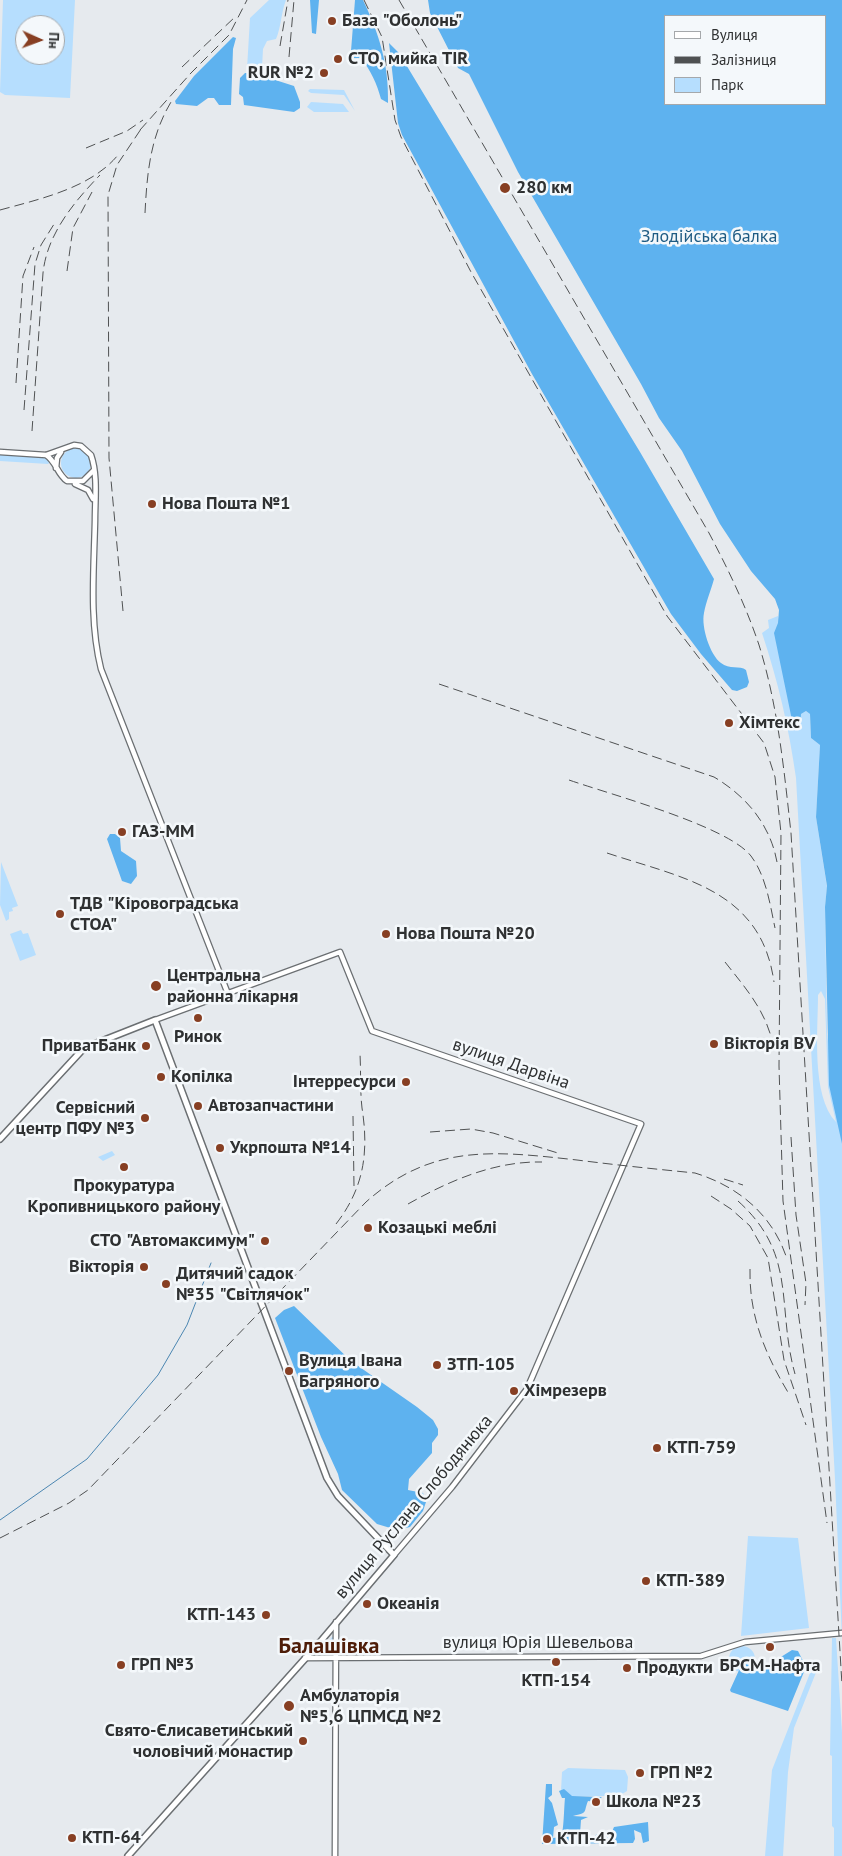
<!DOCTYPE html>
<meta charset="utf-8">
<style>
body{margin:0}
#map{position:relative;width:842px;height:1856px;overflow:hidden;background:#e6eaee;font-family:"PT Sans",sans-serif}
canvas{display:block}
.legend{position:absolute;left:664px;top:15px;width:162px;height:90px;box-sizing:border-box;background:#f4f8fb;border:1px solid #a5a8ab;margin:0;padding:6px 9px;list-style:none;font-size:15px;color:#2f3132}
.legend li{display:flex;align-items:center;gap:10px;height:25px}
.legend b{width:25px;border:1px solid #a5a8ab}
.north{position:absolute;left:15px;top:15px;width:50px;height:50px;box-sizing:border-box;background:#f4f8fb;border:1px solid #a5a8ab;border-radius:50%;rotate:92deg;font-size:14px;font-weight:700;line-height:20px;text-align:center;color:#2f3132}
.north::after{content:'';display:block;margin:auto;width:18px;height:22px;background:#873f23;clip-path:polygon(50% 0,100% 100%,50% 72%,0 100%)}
</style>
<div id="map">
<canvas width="842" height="1856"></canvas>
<ul class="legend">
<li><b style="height:6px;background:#fff"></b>Вулиця</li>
<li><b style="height:6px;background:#4f5152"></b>Залізниця</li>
<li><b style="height:14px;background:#b6defe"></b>Парк</li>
</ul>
<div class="north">Пн</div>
</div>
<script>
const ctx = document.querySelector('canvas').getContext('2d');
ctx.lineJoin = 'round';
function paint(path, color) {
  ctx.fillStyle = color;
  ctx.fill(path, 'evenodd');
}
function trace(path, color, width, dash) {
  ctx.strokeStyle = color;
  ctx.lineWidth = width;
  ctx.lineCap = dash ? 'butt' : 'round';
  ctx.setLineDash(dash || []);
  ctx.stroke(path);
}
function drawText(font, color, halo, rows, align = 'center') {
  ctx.font = font + ' "PT Sans",sans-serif';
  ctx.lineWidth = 5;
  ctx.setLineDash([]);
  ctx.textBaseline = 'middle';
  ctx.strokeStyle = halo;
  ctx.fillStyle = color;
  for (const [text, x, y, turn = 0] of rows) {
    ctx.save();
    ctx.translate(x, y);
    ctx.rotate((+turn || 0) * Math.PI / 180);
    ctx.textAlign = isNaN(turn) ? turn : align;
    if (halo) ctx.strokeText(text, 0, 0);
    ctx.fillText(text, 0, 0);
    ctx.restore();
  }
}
paint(new Path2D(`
 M3,0H75L70,98L5,95L0,92ZM25,25H55V55H25Z
 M269,0H286C281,13 281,28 276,39L267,41L263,49L262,68L247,69L250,18Z
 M310,89L344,90L355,111L344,95L311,93L308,91Z
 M311,102L343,104L349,112H314L307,107Z
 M61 463a15 15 0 1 1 30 0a15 15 0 1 1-30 0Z
 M0,454L45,456L50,462L48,464L0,461Z
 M778,616L799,730L801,714L806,711L810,714L811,738L820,745L816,817L827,887L825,907L827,1034L842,1144V1639L835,1479L796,778C789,728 778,681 762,633L769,628L768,620ZM821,991L825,999L828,1087L836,1122C811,1096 818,1030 818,995Z
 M1,862L18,906L12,908L13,911L9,912V919L6,921L0,905Z
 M21,930L23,934L28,933L36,955L20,961L10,934Z
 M112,1151L115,1155L103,1161L98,1157Z
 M748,1536L798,1538L809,1628L741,1636Z
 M333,1636L334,1650L331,1653H319Z
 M832,1638H836L842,1732V1856H834V1828L832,1826V1756L830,1755Z
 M729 1659a13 13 0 1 1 26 0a13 13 0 1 1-26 0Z
 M812,1668L817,1670L794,1728L788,1772L783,1856H765L772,1770Z
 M568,1768L625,1770L628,1777L627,1791L619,1796H568L561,1791L562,1772Z`), '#b6defe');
paint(new Path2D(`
 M310,0H319L316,34L312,33Z
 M355,0H363C379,34 389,64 388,103L381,99C377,84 371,71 361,58H354L351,51Z
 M428,0H842V1144L829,1085L825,907L827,886L816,817L820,745L811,738L810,714L806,711L801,714L800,730L793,725L774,633L778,623L779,610L775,599L751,571L720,524L682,451L659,418L641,384L518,172L469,74L458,68L430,13ZM666,16H826V104H666Z
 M233,37L236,38L233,49L231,105H219L214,98H208L197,106L176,104L175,101L194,76Z
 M389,43L399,53L640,452L714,579C711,590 706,602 704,613C701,627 710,655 721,663C729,670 740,665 746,670L749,682L747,687L737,691L732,690L701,654L671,614L532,374L402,135L398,123Z
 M245,73H250L253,77L269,78L294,86L300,102V108L294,112L244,105L243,97L239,94L240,78Z
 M110,834H115L120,838L121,851L136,861L137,876L131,884L122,881L107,839Z
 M294,1306L351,1361L417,1407L433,1420L438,1429V1435L432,1443V1453L409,1479L408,1490L423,1493L426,1502L423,1511L410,1527L397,1530L377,1524L342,1490L338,1474L321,1437L275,1318L284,1310Z
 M792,1650L798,1651L806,1667L788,1711L731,1692L730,1690L740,1668L745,1664L759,1669L765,1667Z
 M546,1784H552V1795L548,1798L552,1803L558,1825L554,1827L553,1838L561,1837C564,1831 564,1807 565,1798H562L559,1791L564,1789L572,1796L602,1797L596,1802L588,1801C583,1813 589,1812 573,1816L588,1817L581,1820L580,1834L594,1837L597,1834H611L614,1827L648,1822L649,1841L643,1843L641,1833L634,1830L635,1839L633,1843L542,1844Z`), '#5eb2ef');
trace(new Path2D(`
 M0,1520L87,1459L158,1375L187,1325L211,1263`), '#4b86b1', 1);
const tertiary = new Path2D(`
 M0,452L46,455L74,445L81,446L91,455C98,475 95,499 95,520C94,569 89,621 101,669L228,994
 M46,455C56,461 57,474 67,481H83L93,471
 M56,468L57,458L61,452
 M75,484L88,490L93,499
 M155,1020L340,952L372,1031L641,1124L527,1389L452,1487L394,1555
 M305,1658L701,1656L745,1642L842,1633
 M335,1856L336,1622`);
const secondary = new Path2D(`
 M0,1139L84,1048L155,1020L327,1478L338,1496L394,1555L320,1642L128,1856`);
trace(tertiary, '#6b6f72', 7);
trace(secondary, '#6b6f72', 8);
trace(tertiary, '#fff', 4.5);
trace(secondary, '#fff', 5);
trace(new Path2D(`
 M364,0L382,37L395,120L401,137L471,272L667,616L764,743L775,777L781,833L779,1066L783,1201L827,1523
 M399,0L709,533C728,569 746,606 759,645C778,706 784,770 791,833L842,1685
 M280,46L288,0
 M289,57L294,0
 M182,67L235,17
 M140,130L191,73L229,35L247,0
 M86,148L127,131L143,120
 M0,210C40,199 91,188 118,155
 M145,213C147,174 150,137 171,102
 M67,271L73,228L92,192
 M16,383L23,276L34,247
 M24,410L35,264L41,245L56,221
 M32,431L43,273C47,234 74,202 100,175
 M123,611L109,458L108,195L117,165L143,126
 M439,684L714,777C746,796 770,824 777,862
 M569,780C609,794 728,826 751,856C766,876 770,904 775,928
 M607,853C682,878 761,889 774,982
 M725,962C747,990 768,1013 774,1050
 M353,1116L354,1186
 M430,1132L471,1129L493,1133L561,1154
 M791,1137L796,1215L806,1283L805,1305
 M724,1179L743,1185
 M711,1196L731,1209L750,1226L768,1258L784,1360L806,1425
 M738,1201C798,1255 776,1306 795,1374
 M408,1204C449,1181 494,1161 542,1162
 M336,1224C364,1188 369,1152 362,1108C360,1091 361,1072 360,1054
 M750,1269C749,1316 765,1354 789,1394
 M0,1538L69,1503L88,1490L366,1202C432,1143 495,1151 577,1160C616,1165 655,1169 695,1173C737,1186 771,1213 786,1256`), '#4f5152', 1, [10, 5]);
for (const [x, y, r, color] of [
 [332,21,5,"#873f23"],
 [338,59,5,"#873f23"],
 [324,73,5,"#873f23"],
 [505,188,6,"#873f23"],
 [152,504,5,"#873f23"],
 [729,723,5,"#873f23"],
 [122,832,5,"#873f23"],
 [60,914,5,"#873f23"],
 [386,934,5,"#873f23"],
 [156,986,6,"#873f23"],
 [198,1018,5,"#873f23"],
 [714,1044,5,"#873f23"],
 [146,1046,5,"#873f23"],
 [161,1077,5,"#873f23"],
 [406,1082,5,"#873f23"],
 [198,1106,5,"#873f23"],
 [145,1118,5,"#873f23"],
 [220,1148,5,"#873f23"],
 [124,1167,5,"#873f23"],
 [368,1228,5,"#873f23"],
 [265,1241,5,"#873f23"],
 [144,1267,5,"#873f23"],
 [166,1284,5,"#873f23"],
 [437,1365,5,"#873f23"],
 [289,1371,5,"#873f23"],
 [514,1391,5,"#873f23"],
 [657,1448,5,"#873f23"],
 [646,1581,5,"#873f23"],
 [367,1604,5,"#873f23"],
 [266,1615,5,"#873f23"],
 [770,1647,5,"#873f23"],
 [556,1662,5,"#873f23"],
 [121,1665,5,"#873f23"],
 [627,1668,5,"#873f23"],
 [289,1706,6,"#873f23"],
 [303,1741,5,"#873f23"],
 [640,1773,5,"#873f23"],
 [596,1802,5,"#873f23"],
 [72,1838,5,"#873f23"],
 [547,1839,5,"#873f23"]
]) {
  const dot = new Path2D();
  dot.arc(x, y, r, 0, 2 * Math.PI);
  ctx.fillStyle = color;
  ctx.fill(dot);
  trace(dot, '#f4f8fb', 2);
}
drawText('bold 18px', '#2f3132', '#f4f8fb', [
 ["База \"Оболонь\"",342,21],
 ["СТО, мийка TIR",348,59],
 ["RUR №2",314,73,"right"],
 ["280 км",516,188],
 ["Нова Пошта №1",162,504],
 ["Хімтекс",739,723],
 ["ГАЗ-ММ",132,832],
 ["ТДВ \"Кіровоградська",70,904],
 ["СТОА\"",70,925],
 ["Нова Пошта №20",396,934],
 ["Центральна",167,976],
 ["районна лікарня",167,997],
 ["Ринок",198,1037,"center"],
 ["Вікторія BV",724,1044],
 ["ПриватБанк",136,1046,"right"],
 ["Копілка",171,1077],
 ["Інтерресурси",396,1082,"right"],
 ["Автозапчастини",208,1106],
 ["Сервісний",135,1108,"right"],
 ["центр ПФУ №3",135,1129,"right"],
 ["Укрпошта №14",230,1148],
 ["Прокуратура",124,1186,"center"],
 ["Кропивницького району",124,1207,"center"],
 ["Козацькі меблі",378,1228],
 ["СТО \"Автомаксимум\"",255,1241,"right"],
 ["Вікторія",134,1267,"right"],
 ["Дитячий садок",176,1274],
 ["№35 \"Світлячок\"",176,1295],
 ["Вулиця Івана",299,1361],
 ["Багряного",299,1382],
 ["ЗТП-105",447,1365],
 ["Хімрезерв",524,1391],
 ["КТП-759",667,1448],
 ["КТП-389",656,1581],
 ["Океанія",377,1604],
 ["КТП-143",256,1615,"right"],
 ["ГРП №3",131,1665],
 ["БРСМ-Нафта",770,1666,"center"],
 ["Продукти",637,1668],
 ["КТП-154",556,1681,"center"],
 ["Амбулаторія",300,1696],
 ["№5,6 ЦПМСД №2",300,1717],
 ["Свято-Єлисаветинський",293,1731,"right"],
 ["чоловічий монастир",293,1752,"right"],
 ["ГРП №2",650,1773],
 ["Школа №23",606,1802],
 ["КТП-64",82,1838],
 ["КТП-42",557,1839]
], 'left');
drawText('18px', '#1e5b83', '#f4f8fb', [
 ["Злодійська балка",709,237]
]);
drawText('18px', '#2f3132', '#f4f8fb', [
 ["вулиця Дарвіна",511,1064,19],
 ["вулиця Руслана Слободянюка",414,1507,-50],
 ["вулиця Юрія Шевельова",538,1643]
]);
drawText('bold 22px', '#4e1d09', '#f4f8fb', [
 ["Балашівка",329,1647]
]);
</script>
